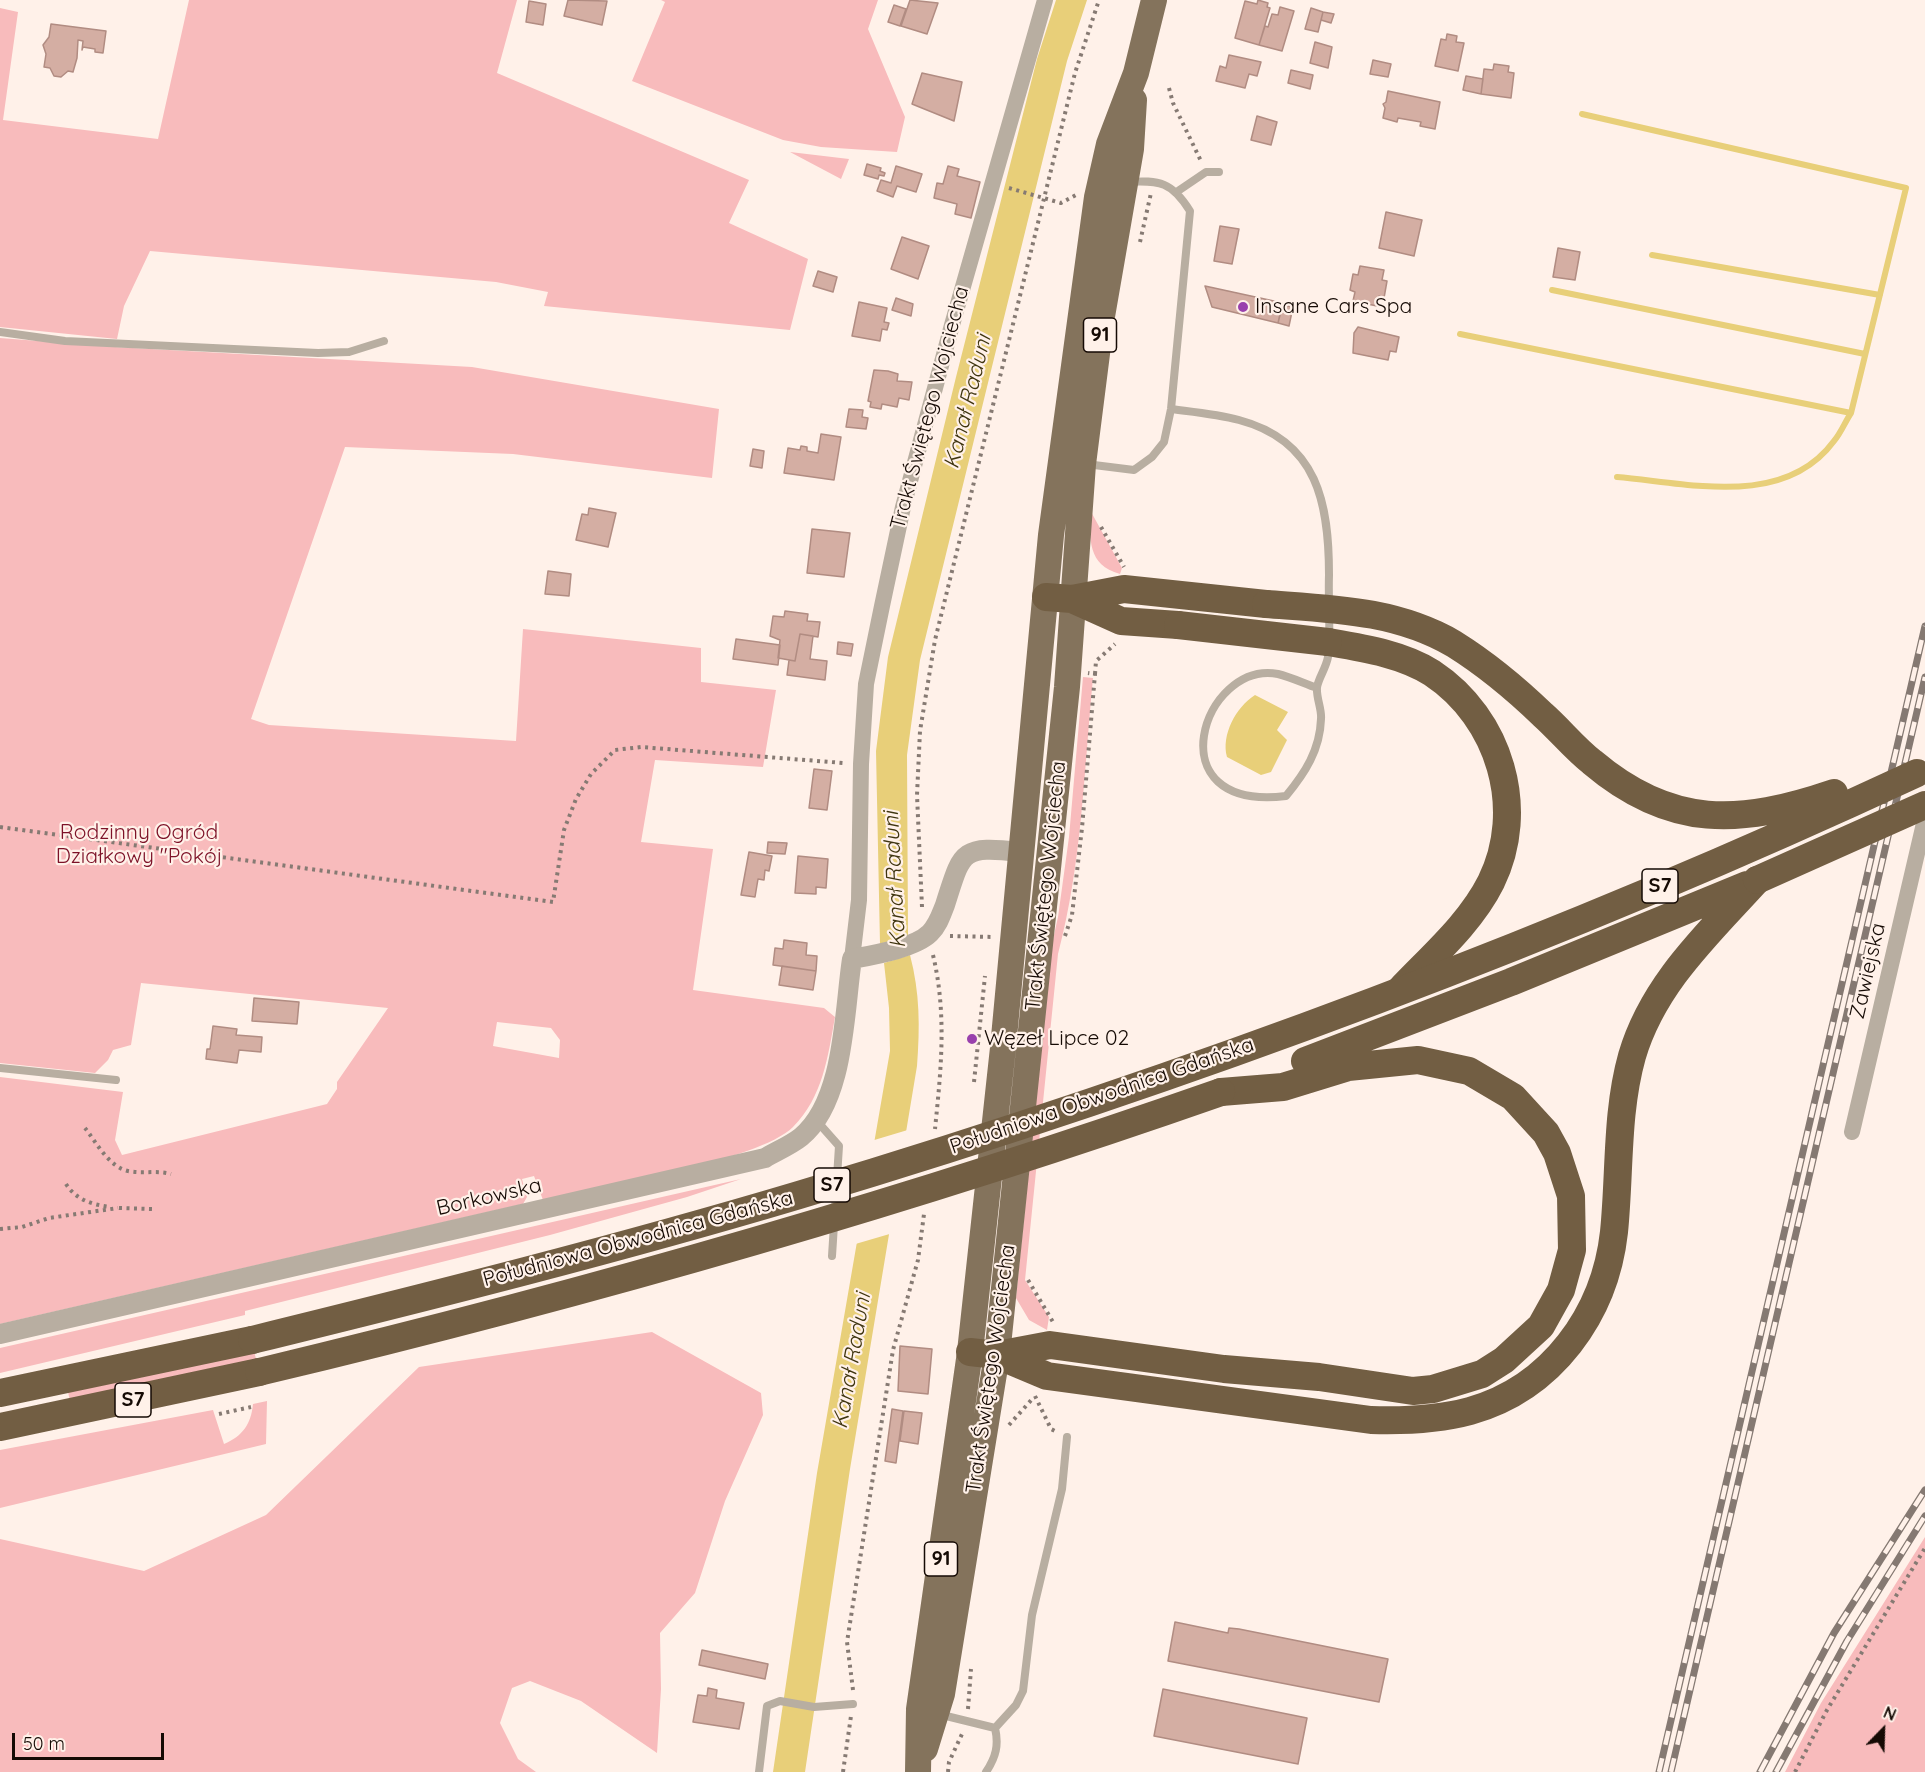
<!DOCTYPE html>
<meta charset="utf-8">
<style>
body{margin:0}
#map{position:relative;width:1925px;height:1772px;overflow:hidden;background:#fff1e9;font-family:Quicksand,sans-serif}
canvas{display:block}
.north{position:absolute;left:1853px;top:1700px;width:60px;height:60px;-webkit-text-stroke:4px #fff1e9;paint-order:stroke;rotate:23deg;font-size:16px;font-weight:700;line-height:24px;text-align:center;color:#150a04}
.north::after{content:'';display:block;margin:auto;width:21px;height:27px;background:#150a04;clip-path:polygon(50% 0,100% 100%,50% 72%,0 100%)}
.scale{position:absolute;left:12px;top:1733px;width:152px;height:27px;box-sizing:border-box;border:3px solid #150a04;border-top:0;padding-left:8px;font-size:18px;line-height:21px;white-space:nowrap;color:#150a04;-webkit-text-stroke:4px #fff1e9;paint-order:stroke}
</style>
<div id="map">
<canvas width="1925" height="1772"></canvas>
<div class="north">N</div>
<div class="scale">50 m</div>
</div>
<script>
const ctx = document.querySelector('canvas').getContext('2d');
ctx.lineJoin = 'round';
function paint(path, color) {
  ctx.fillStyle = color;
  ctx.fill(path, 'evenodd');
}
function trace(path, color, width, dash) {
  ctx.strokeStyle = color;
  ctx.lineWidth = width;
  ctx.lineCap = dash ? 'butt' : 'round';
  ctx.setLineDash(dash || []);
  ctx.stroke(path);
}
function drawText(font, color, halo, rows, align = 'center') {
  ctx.font = font + ' Quicksand,sans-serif';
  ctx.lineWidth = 4.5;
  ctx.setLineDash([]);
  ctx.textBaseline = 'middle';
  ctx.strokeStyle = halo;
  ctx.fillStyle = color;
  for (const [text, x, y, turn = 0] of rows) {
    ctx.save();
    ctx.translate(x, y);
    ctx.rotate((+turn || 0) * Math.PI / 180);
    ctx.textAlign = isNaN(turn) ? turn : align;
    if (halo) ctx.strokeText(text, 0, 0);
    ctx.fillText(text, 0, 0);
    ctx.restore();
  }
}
paint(new Path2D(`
 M189,0H517L497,73L749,180L729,223L808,259L790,330L544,306L548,292L496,282L150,251L124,306L117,339L0,327V8L18,12L3,120L158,139Z
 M661,0H878L868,29L905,117L897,152L821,147L783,140L632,81L665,2Z
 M790,152L849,159L841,179Z
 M0,338L115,347L472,367L719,409L712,478L513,454L345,447L251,719L269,725L516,741L523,629L701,648V682L776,690L763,767L655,760L641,842L713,849L693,990L824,1008L835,1017C828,1056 823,1097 793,1127C759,1161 596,1188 543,1200L534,1176L522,1179L527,1197L523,1204L0,1324V1077L123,1092L115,1140L122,1155L327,1104L337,1089V1082L388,1008L141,983L131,1045L113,1050L108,1060L95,1073L0,1063ZM497,1022L551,1028L560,1040L559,1058L493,1046Z
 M1090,510L1122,568L1120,574C1087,565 1090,539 1090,510Z
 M1083,677L1093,678C1084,770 1082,864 1058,954L1025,1280L1049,1317L1047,1330L1029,1320L1016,1298L1050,953L1058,917L1069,837Z
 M741,1179L687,1197L550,1235L245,1311V1315L0,1373V1348Z
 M652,1332L761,1393L763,1415L725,1501L695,1593L660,1633L661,1689L657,1753L581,1701L530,1681L512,1688L500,1723L518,1759L536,1772H0V1539L144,1571L266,1515L419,1367Z
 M254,1351L256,1359L70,1401L68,1392Z
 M267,1401L266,1444L0,1508V1450L213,1410L224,1444C243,1436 251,1424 253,1404Z
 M1925,1537V1772H1785L1821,1703Z`), '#f8bbbc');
paint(new Path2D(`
 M1056,0H1087L1067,61L920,660L907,755L908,935L880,944L876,751L888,657L956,377L1037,59Z
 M1255,695L1288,712L1277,730L1287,740L1271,772L1261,775L1227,757C1221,735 1236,707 1255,695Z
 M910,955C920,993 920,1027 917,1066L850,1469L805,1772H773L817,1473L890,1051L889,1008L884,963Z`), '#e8cf79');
paint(new Path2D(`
 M911,1129L893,1233L852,1245L871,1141Z`), '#fff1e9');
trace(new Path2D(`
 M1582,114L1906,188L1851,413C1845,422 1841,433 1834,441C1784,509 1688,483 1617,477
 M1652,255L1880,295
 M1552,290L1865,354
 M1460,334L1851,413`), '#e8cf79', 6);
const building = new Path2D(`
 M568,0L607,1L602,25L564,16Z
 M910,0L938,3L927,34L901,26Z
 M1258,0L1268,3L1267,7L1270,8L1259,45L1235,38L1245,1L1257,4Z
 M529,1L546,4L543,25L526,22Z
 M894,5L906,9L900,26L888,22Z
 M1280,7L1294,11L1282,51L1259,45L1265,26L1268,27L1272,14L1278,15Z
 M1311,8L1323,12L1318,32L1305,29Z
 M1323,12L1334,14L1331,23L1321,20Z
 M51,24L106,31L103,53L95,52V49L83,47L82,50L83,41L78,40L77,58L73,72L68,71L61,77L54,76L50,68L44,67L46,54L43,45L49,37Z
 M1447,34L1457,36L1456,42L1464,43L1458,71L1435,66L1441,39L1446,40Z
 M1315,42L1332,47L1328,68L1310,63Z
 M1229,55L1261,62L1257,76L1249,74L1245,88L1216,81L1220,66L1226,68Z
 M1373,60L1391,64L1388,77L1370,74Z
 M1494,64L1509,66L1508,72L1514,73L1511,98L1481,94L1484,69L1493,70Z
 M1291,70L1313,75L1310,89L1288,83Z
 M922,73L962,82L954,121L912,104Z
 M1466,76L1483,79L1481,94L1463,90Z
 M1388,91L1440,102L1435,129L1420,126L1421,122L1398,118L1397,122L1383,118L1385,108L1383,104L1386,102Z
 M1257,116L1277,122L1271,145L1251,140Z
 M867,164L881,168L880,171L885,173L884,176L879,175L878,179L864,175Z
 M896,166L922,174L916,192L897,186L893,197L877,191L881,180L891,183Z
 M948,166L959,169L957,176L980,182L971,218L955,214L957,204L934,198L937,183L943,184Z
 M1386,212L1422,220L1414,256L1379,248Z
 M1220,226L1239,229L1232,264L1214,261Z
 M902,237L929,246L918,279L891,269Z
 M1558,248L1580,252L1575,280L1553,277Z
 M1360,266L1384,270L1382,280L1387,281L1384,298L1379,296L1377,306L1353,301L1355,292L1350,290L1353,274L1358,275Z
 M818,271L837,277L833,292L813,286Z
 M1205,286L1283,303L1278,323L1212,307Z
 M896,298L913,304L911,316L892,310Z
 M859,302L887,308L884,322L889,323L887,330L882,329L880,341L852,336Z
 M1282,305L1293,307L1289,326L1278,323Z
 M1358,327L1399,337L1396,352L1390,351L1388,360L1353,353L1354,333Z
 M874,370L888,371L898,374L897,381L912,382L909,400L899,398L897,407L882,404L881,409L870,407L871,402L868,401Z
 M849,409L863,410L862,417L868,418L866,429L846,427Z
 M821,434L841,437L834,480L784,473L788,448L800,450L801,446L807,447V451L818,453Z
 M753,449L764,451L762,468L750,466Z
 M589,508L616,513L608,547L576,540L582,514L588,515Z
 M812,529L850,533L844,577L807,573Z
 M548,571L571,574L569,596L545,594Z
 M785,611L808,614L807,621L820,622L818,637L800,634L795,661L778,658L780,640L770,636L773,616L784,617Z
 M800,634L813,636L810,659L827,661L825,680L787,675L789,660L795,661Z
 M736,639L780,645L778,665L733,659Z
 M838,642L853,644L851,656L837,654Z
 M814,769L832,771L827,810L809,808Z
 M768,842L787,843L785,854L767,853Z
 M749,852L772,856L769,871L765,870L764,880L758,879L755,897L741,895Z
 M798,856L828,859L826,888L816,887V894L795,893Z
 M784,940L807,943L806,955L817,956L816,971L773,965L775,948L783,949Z
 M782,966L816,971L813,990L779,985Z
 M254,998L299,1002L297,1024L252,1021Z
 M213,1026L237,1029L236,1035L262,1037L261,1052L239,1050L237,1063L206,1059L207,1049H210Z
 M900,1346L932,1349L928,1394L898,1391Z
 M892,1409L903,1411L896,1463L885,1461Z
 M904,1411L922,1413L918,1444L900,1441Z
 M1175,1622L1228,1633L1229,1628L1239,1629L1388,1659L1379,1702L1168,1661Z
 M702,1650L768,1664L765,1679L699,1665Z
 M708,1688L717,1690L716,1698L744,1703L739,1729L693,1722L698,1695L707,1696Z
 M1163,1689L1307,1718L1298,1764L1154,1736Z`);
paint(building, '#d4aea3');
trace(building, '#b18c82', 1.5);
trace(new Path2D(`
 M1169,88L1173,103L1201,161
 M1009,188L1061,203L1076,195
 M1140,242L1151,193
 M1101,527L1124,567
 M1095,674L1096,661L1115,644
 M0,827L553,902L564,830L576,799L591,774L615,750L641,747L843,763
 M922,907L917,795L920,731L935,640L1075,73L1099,0
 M950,936L993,937
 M1065,936L1072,915L1082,828L1095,674L1088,673
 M933,955C947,1014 941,1070 935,1129
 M974,1082L985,976
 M85,1128C96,1142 109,1167 128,1171C143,1174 157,1170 171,1174
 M66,1184C76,1200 93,1205 111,1207
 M119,1208L153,1209
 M0,1229L22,1227L49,1218L118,1208
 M1028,1280L1053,1322
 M1035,1396L1051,1429L1055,1431
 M219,1414L251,1407
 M1009,1425L1034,1397
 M853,1690L847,1642L893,1350L918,1260L924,1214
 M968,1709L971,1669
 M843,1772L851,1716
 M948,1772L949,1762L962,1734
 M1795,1772L1827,1710L1925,1548`), '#867a73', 4, [3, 4.5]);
trace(new Path2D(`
 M1178,191L1206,172H1219
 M0,332L65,341L318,353L349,352L384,341
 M1171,409C1194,412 1217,414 1239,420C1318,441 1329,504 1329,575C1328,602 1331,631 1328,657C1326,668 1319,677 1317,687C1316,698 1322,709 1321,719C1320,750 1305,773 1286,796C1153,812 1203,660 1278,674C1291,677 1305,684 1317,688
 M1086,464L1134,470L1152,457L1164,442L1171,409L1190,211C1172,182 1160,180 1127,182
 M0,1068L116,1080
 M816,1120L839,1146L832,1256
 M938,1714L995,1728
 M759,1772L767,1706L780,1701L814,1707L853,1704
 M986,1772C996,1757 999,1745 995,1728L1016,1705L1023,1691L1032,1615L1062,1489L1067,1437`), '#b8aea1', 8);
trace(new Path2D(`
 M852,959L859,900L861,764L866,684L882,606L903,507L952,325L1045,0
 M1852,1132L1925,819`), '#b8aea1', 16);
trace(new Path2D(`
 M0,1334L765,1158C777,1151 791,1145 801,1137C845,1101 844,1011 852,959C873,955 915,948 930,933C938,925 941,915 945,905C962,852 960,845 1019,852`), '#b8aea1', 20);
trace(new Path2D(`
 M925,1749L942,1694L997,1355L1067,687L1083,464L1101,322L1131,149L1134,100
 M918,1772L919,1709L970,1352L1003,1048L1051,535L1097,197L1109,144L1136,73L1154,0`), '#84735c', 26);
trace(new Path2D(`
 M1046,597L1072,599L1124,589L1266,604
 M1072,599L1121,621L1178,625
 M1328,642C1363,648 1402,654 1432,673C1500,718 1527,809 1491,882C1470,924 1431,957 1400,990
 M1305,1061L1511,982L1747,885
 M970,1352L997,1355L1047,1376L1371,1420C1404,1421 1437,1420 1470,1411C1552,1388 1605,1314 1614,1232C1620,1173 1616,1113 1632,1056C1653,984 1708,934 1757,880
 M997,1355L1050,1345L1224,1369L1319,1377L1413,1391L1433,1389L1482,1374L1504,1360L1541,1326L1561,1290L1572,1250L1571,1196L1557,1153L1546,1133L1513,1097L1469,1071L1418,1060L1348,1067L1283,1087L1221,1092
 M0,1393L252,1340
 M0,1427L259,1372`), '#725e43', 28);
const rail = new Path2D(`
 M1659,1772L1925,626
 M1671,1772L1925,677
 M1760,1772L1834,1633L1925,1490
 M1776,1772L1847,1641L1925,1516`);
trace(rail, '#857972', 7);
trace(rail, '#fff1e9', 4.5, [14]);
trace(new Path2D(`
 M1266,604C1332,609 1396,610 1454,644C1486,664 1516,689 1543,715C1560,730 1574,748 1592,762C1671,829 1740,825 1834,793
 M1178,625L1328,642
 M1757,880L1925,805
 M252,1340C435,1295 618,1249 799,1195C1180,1081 1556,941 1917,773
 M259,1372C586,1294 904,1203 1221,1092`), '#725e43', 28);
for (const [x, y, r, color] of [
 [1243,307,6,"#9941ad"],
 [972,1039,6,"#9941ad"]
]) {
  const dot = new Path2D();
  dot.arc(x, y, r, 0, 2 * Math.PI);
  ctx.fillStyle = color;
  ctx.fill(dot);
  trace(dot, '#fff1e9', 2);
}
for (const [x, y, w] of [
 [1100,335,33],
 [1660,886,36],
 [832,1185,36],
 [133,1400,36],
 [941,1559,33]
]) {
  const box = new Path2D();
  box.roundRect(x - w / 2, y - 17, w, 34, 4.5);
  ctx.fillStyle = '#fff1e9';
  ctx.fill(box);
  trace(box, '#150a04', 1.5);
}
drawText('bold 20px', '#150a04', null, [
 ["91",1100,335],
 ["S7",1660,886],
 ["S7",832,1185],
 ["S7",133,1400],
 ["91",941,1559]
]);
drawText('21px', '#150a04', '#fff1e9', [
 ["Insane Cars Spa",1255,307],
 ["Węzeł Lipce 02",984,1039]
], 'left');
drawText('21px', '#150a04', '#fff1e9', [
 ["Trakt Świętego Wojciecha",930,408,-75],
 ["Trakt Świętego Wojciecha",1046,886,-84],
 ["Zawiejska",1868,971,-77],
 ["Południowa Obwodnica Gdańska",1102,1096,-19],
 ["Borkowska",489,1197,-13],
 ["Południowa Obwodnica Gdańska",638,1239,-15],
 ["Trakt Świętego Wojciecha",991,1369,-82]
]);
drawText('21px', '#7d1127', '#fff1e9', [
 ["Rodzinny Ogród",139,833],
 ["Działkowy \"Pokój",139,857]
]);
drawText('italic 22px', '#3f350f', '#fff1e9', [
 ["Kanał Raduni",968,402,-76],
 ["Kanał Raduni",895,880,-93],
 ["Kanał Raduni",852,1361,-80]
]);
</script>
